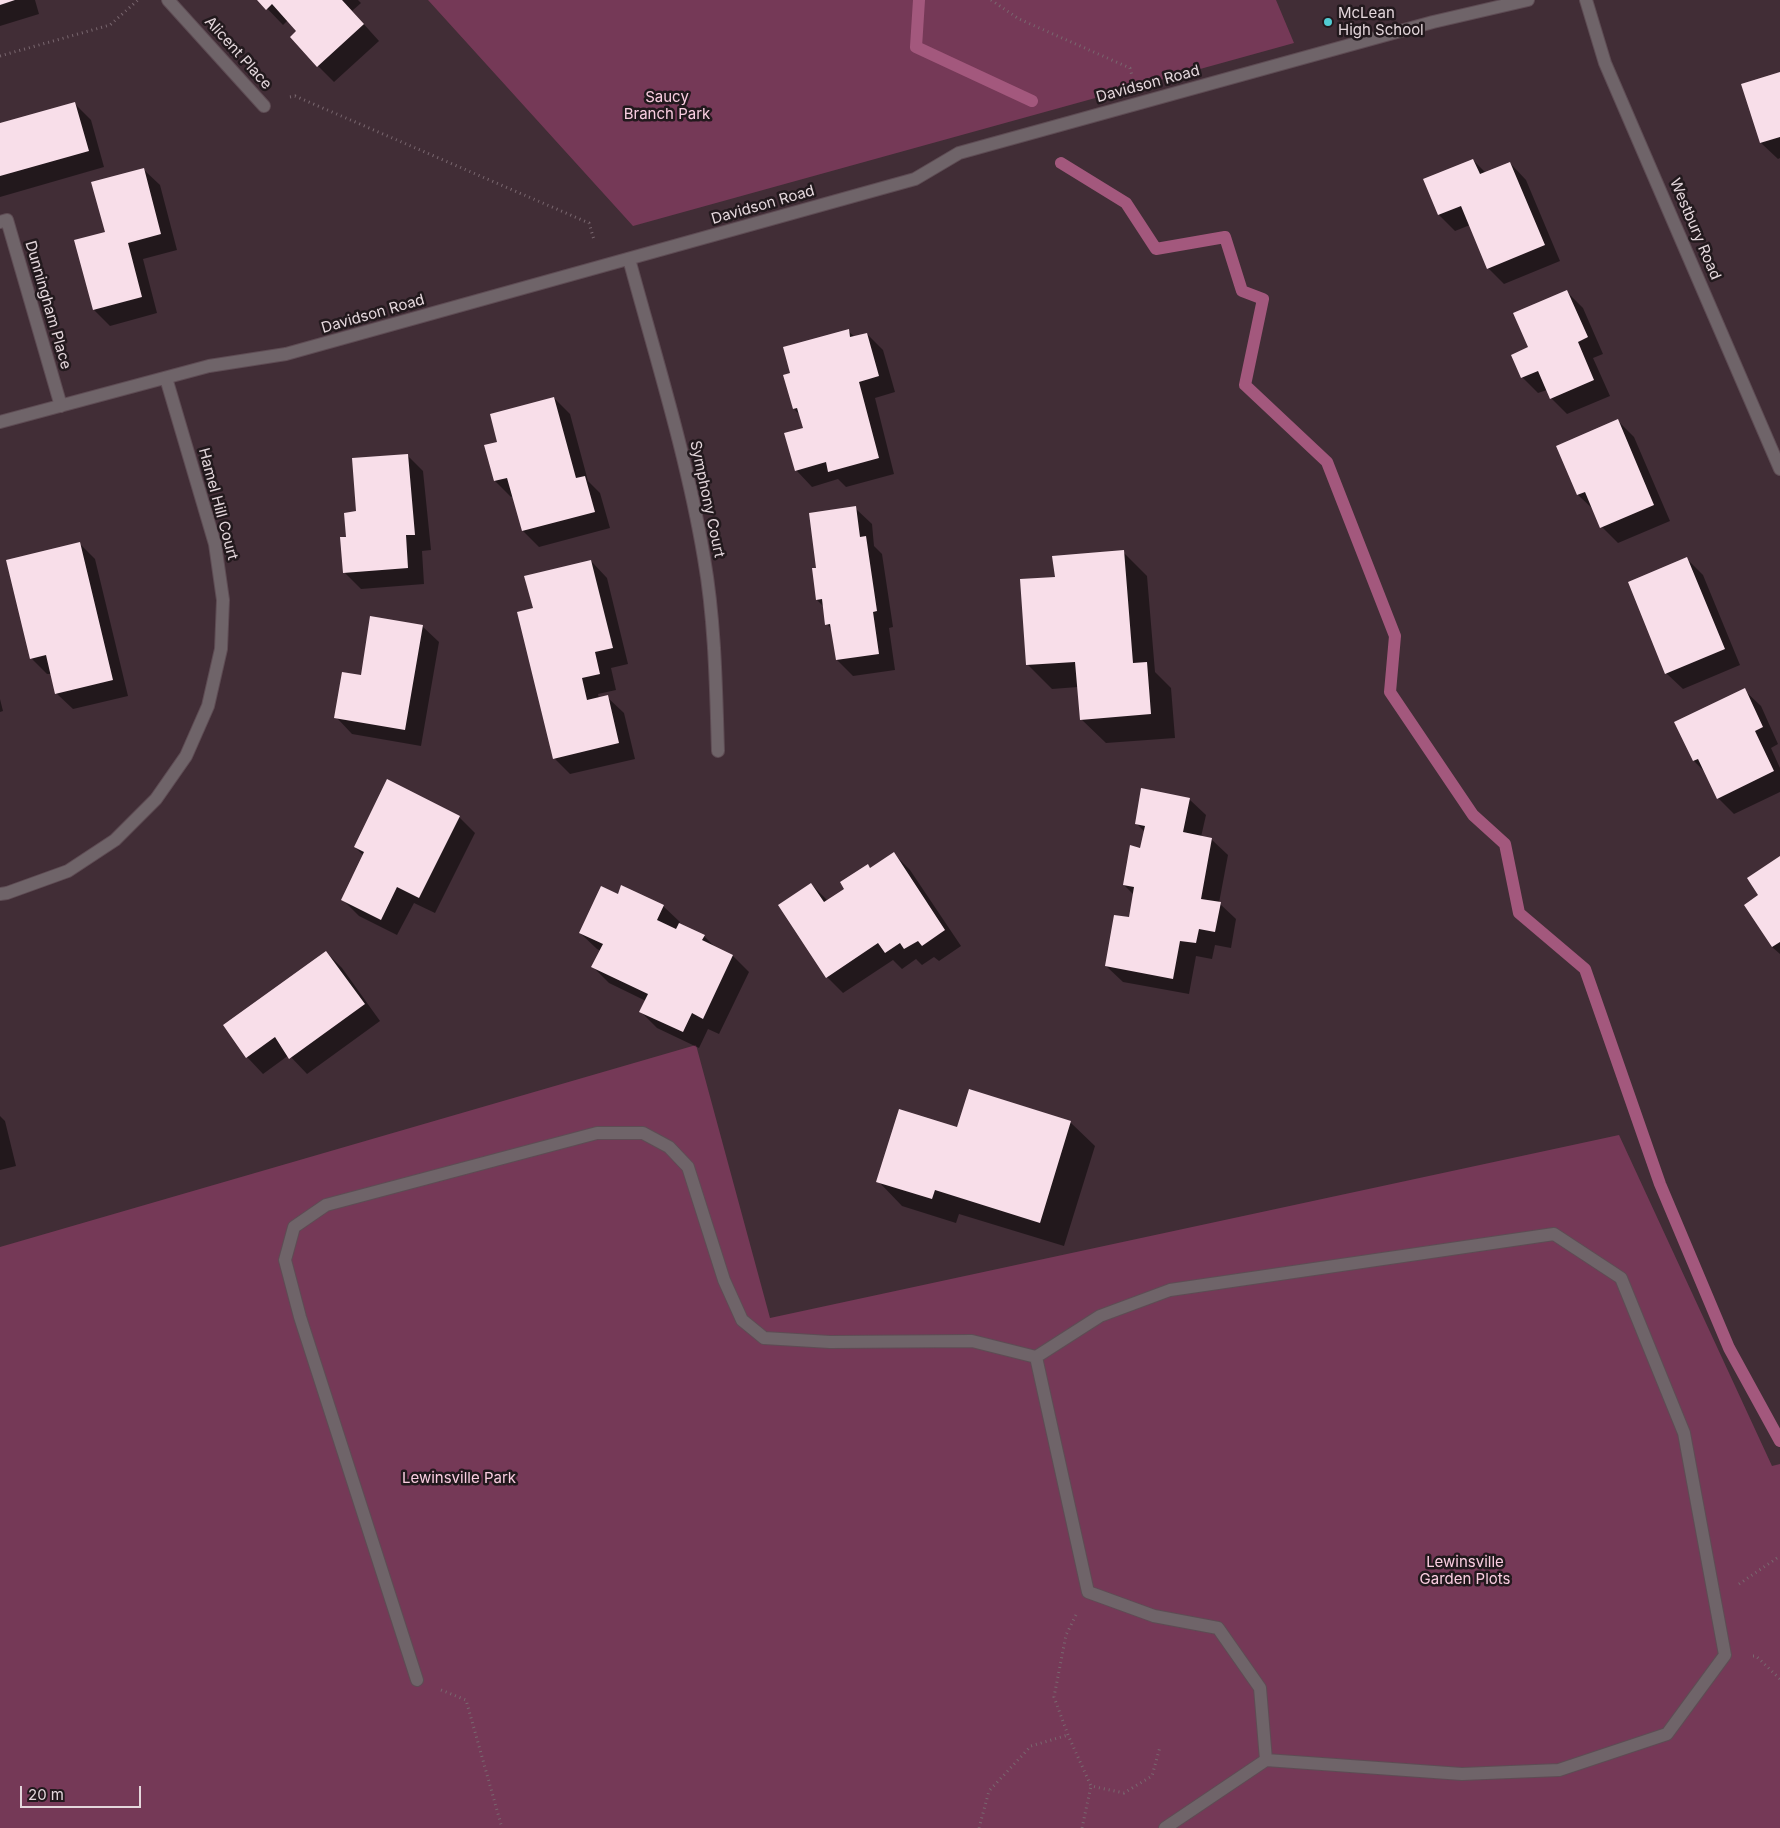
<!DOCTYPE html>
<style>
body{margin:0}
#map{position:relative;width:1780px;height:1828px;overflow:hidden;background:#412d36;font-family:Inter,sans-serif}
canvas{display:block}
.scale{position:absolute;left:20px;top:1786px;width:121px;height:22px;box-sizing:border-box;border:2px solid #e4d7dc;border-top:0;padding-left:6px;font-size:15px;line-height:18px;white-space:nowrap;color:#e4d7dc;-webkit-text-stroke:4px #22191d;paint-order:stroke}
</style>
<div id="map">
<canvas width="1780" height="1828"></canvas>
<div class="scale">20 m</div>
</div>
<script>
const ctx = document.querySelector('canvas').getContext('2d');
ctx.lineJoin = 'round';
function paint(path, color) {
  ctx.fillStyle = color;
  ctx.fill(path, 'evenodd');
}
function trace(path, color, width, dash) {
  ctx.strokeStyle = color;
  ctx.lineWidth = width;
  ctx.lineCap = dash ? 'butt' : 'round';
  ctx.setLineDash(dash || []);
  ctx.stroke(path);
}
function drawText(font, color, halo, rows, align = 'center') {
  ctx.font = font + ' Inter,sans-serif';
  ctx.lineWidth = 5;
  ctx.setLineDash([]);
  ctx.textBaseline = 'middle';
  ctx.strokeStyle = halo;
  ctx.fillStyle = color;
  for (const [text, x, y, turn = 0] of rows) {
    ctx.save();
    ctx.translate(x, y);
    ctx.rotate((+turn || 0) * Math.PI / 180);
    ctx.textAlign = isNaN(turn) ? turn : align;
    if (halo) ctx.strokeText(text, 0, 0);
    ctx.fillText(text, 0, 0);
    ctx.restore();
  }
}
paint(new Path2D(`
 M428,0H1276L1294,43L633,226Z
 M696,1045L770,1318L1619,1135L1772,1466L1780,1464V1828H0V1247Z`), '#753957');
paint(new Path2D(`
 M0,0H35L39,14L0,26Z
 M259,0H358L361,3L352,11L379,41L334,82L318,66L298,31L288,20L283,25Z
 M1780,73V158L1778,159L1761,143L1743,85Z
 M75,104L91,120L104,167L0,197V125Z
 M1473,160L1486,173L1510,163L1526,180L1560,261L1504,284L1488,268L1470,225L1455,231L1439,215Z
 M143,169L160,185L177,250L143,259L157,313L110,326L94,310L106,233Z
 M1567,292L1583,308L1603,354L1593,358L1610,396L1567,414L1551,398L1547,390L1538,393L1522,377L1529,348Z
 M848,331L855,337L867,334L883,350L895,392L875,398L894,474L846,487L838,479L812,487L796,470L804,429L800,415L794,409L791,374Z
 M554,398L570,414L588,481L600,493L610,528L539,547L523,531L513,496L511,497L495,481L499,442Z
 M1618,421L1634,437L1670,521L1618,543L1602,527L1595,511L1578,495L1557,446Z
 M407,455L423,471L431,550L422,551L424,584L361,589L344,572L347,538L357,513Z
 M855,508L872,524L874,546L882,554L893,627L889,628L895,670L853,676L837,660L832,630L827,624L824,607L817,600L818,569Z
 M79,543L95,559L128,696L73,709L56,693L52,674H47L31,658Z
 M1123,552L1147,576L1155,672L1171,688L1175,738L1106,743L1081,719L1078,687L1052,689L1028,665L1056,578Z
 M1687,559L1703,575L1740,665L1683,689L1666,673Z
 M591,561L607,578L628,664L611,668L616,690L598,694L599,699L607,697L624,713L635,759L570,774L554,758L534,609Z
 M422,626L439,642L421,746L352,734L336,717L362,677Z
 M1744,690L1761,706L1778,744L1771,748L1780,768V792L1734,814L1718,798L1706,773L1694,761L1676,722Z
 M0,699L3,711L0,712Z
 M1189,799L1206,815L1201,837L1211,839L1228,855L1219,903L1236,919L1231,948L1215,945L1212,959L1196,956L1189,994L1123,982L1106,966L1130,919L1134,895L1124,885L1141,849L1145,832L1136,823Z
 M459,817L475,833L435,913L414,903L397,935L359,916L342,899L364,856L355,847Z
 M894,854L910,870L961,946L939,961L934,957L922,965L916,959L902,969L893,960L843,993L827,977L811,884L828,901L846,889L868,865L871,869Z
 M1780,857V954L1772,947L1760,895Z
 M618,895L663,906L680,922L679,924L704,936L716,948L733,956L749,972L719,1034L708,1029L699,1048L657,1028L641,1012L646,1001L609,983L593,967L601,951L597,949L580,933Z
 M326,952L342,968L380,1021L307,1074L289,1055L263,1074L247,1057L224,1026Z
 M0,1116L5,1121L16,1166L0,1170Z
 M1070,1122L1095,1146L1064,1246L959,1214L956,1223L902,1206L878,1181L958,1128Z`), '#0007');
trace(new Path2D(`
 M919,0L916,47L1032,101
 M1061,163L1126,203L1156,249L1225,237L1242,291L1263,299L1245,385L1327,462L1395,636L1390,692L1473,815L1505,844L1519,913L1585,969L1660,1184L1729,1348L1780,1441`), '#a3587d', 12);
paint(new Path2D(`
 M0,0H15L0,5Z
 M257,0H342L364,24L317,67L290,37L296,31L272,4L266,10Z
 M1780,72V137L1760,143L1741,84Z
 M75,102L89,151L0,176V123Z
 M1473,159L1480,174L1510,162L1545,245L1487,269L1461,206L1438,215L1423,179Z
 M144,168L161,234L128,243L142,297L93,310L74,240L105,232L91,182Z
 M1567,290L1588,337L1578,342L1594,380L1550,399L1538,371L1521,378L1511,355L1528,347L1513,313Z
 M849,329L850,337L867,333L879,376L859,382L879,458L828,472L826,462L795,471L784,433L803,428L797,408L793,409L783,375L790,373L783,347Z
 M554,397L576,478L585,476L595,512L522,531L507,478L494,481L484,445L497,442L490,414Z
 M1618,419L1654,505L1600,528L1585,492L1577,495L1556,446Z
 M408,454L415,535H406L408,568L343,573L340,537H346L344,513L356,511L352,458Z
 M856,506L860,537L866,536L877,611L873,612L879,654L836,660L830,624L825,625L822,599L816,600L812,568H816L809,513Z
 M80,542L113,680L55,694L46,655L30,659L6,560Z
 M1124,550L1133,663L1147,662L1151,714L1080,720L1075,662L1026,665L1020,579L1055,577L1052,556Z
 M1687,557L1725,649L1665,674L1628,582Z
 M591,560L613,648L595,652L600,674L582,678L587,700L608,695L619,743L553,759L517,612L533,608L524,576Z
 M370,616L423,625L405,730L334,718L342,672L361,675Z
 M1745,688L1763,727L1755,731L1774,771L1717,799L1698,759L1693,761L1674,722Z
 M387,779L460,816L419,898L397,887L381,920L341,900L364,852L354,847Z
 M1141,788L1190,798L1183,832L1212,838L1201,899L1221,902L1215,932L1199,929L1196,943L1180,941L1173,979L1105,966L1114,915L1129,917L1134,887L1123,885L1130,845L1140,848L1145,826L1135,824Z
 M894,852L945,930L922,946L918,941L904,949L900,943L885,953L878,943L826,978L778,905L811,883L824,902L844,889L840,882L868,864L870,868Z
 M1780,856V942L1772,947L1744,905L1758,895L1747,878Z
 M621,885L664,905L657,920L676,929L679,923L705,935L702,940L733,955L703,1019L692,1013L683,1032L639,1012L648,994L591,967L603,944L579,933L601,886L618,894Z
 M326,951L365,1004L289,1059L275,1037L246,1058L223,1025Z
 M969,1089L1071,1121L1040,1223L935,1190L932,1199L876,1182L899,1109L957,1127Z`), '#f8dee9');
const service = new Path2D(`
 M417,1680L300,1317L285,1260L294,1227L326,1205L597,1133H643L669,1147L688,1167L724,1280L742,1320L764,1338L830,1342L972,1341L1036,1357
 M1165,1828L1266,1760L1462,1774L1559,1770L1667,1734L1725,1655L1684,1433L1621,1278L1554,1234L1170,1290L1100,1316L1036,1357L1088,1592L1154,1616L1218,1628L1260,1688L1266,1760`);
const minor = new Path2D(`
 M168,0L264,106
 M1586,0L1605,63L1780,469
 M0,222L7,220L61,406
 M629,259C656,358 687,457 704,558C715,621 716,687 718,751
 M0,422L209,366L286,354L915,179L959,153L1433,22L1528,0
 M0,894L7,893L68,871L115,840L156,799L186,756L208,706L221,649L223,600L215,544L166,378`);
trace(service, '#5e4c54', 14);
trace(minor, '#5e4c54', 14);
trace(new Path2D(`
 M991,0L1019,19L1130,68L1132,76
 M0,56L110,25L138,0
 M290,97L295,96L589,223L594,240
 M1739,1584L1780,1556
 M1076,1615L1066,1635L1054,1697L1068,1735L1091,1786L1124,1793L1152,1776L1160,1747
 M1753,1656H1756L1780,1679
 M441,1690L466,1700L502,1828
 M979,1828L989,1791L1031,1746L1068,1735
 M1082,1828L1091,1786`), '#79676f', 3, [1, 4]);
trace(service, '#6f6469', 12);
trace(minor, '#6f6469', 12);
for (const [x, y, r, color] of [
 [1328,22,5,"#51ccd3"]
]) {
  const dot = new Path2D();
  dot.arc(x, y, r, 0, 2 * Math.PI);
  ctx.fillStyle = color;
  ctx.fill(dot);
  trace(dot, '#22191d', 2);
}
drawText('15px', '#e4d7dc', '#22191d', [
 ["McLean",1338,13],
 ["High School",1338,30]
], 'left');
drawText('15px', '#e4d7dc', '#22191d', [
 ["Alicent Place",238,53,48],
 ["Davidson Road",1148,84,-15],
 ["Davidson Road",763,205,-16],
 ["Westbury Road",1695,229,67],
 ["Dunningham Place",48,305,74],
 ["Davidson Road",373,314,-16],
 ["Symphony Court",707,499,78],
 ["Hamel Hill Court",218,504,75]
]);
drawText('15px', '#facee1', '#22191d', [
 ["Saucy",667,97],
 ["Branch Park",667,114],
 ["Lewinsville Park",459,1478],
 ["Lewinsville",1465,1562],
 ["Garden Plots",1465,1579]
]);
</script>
